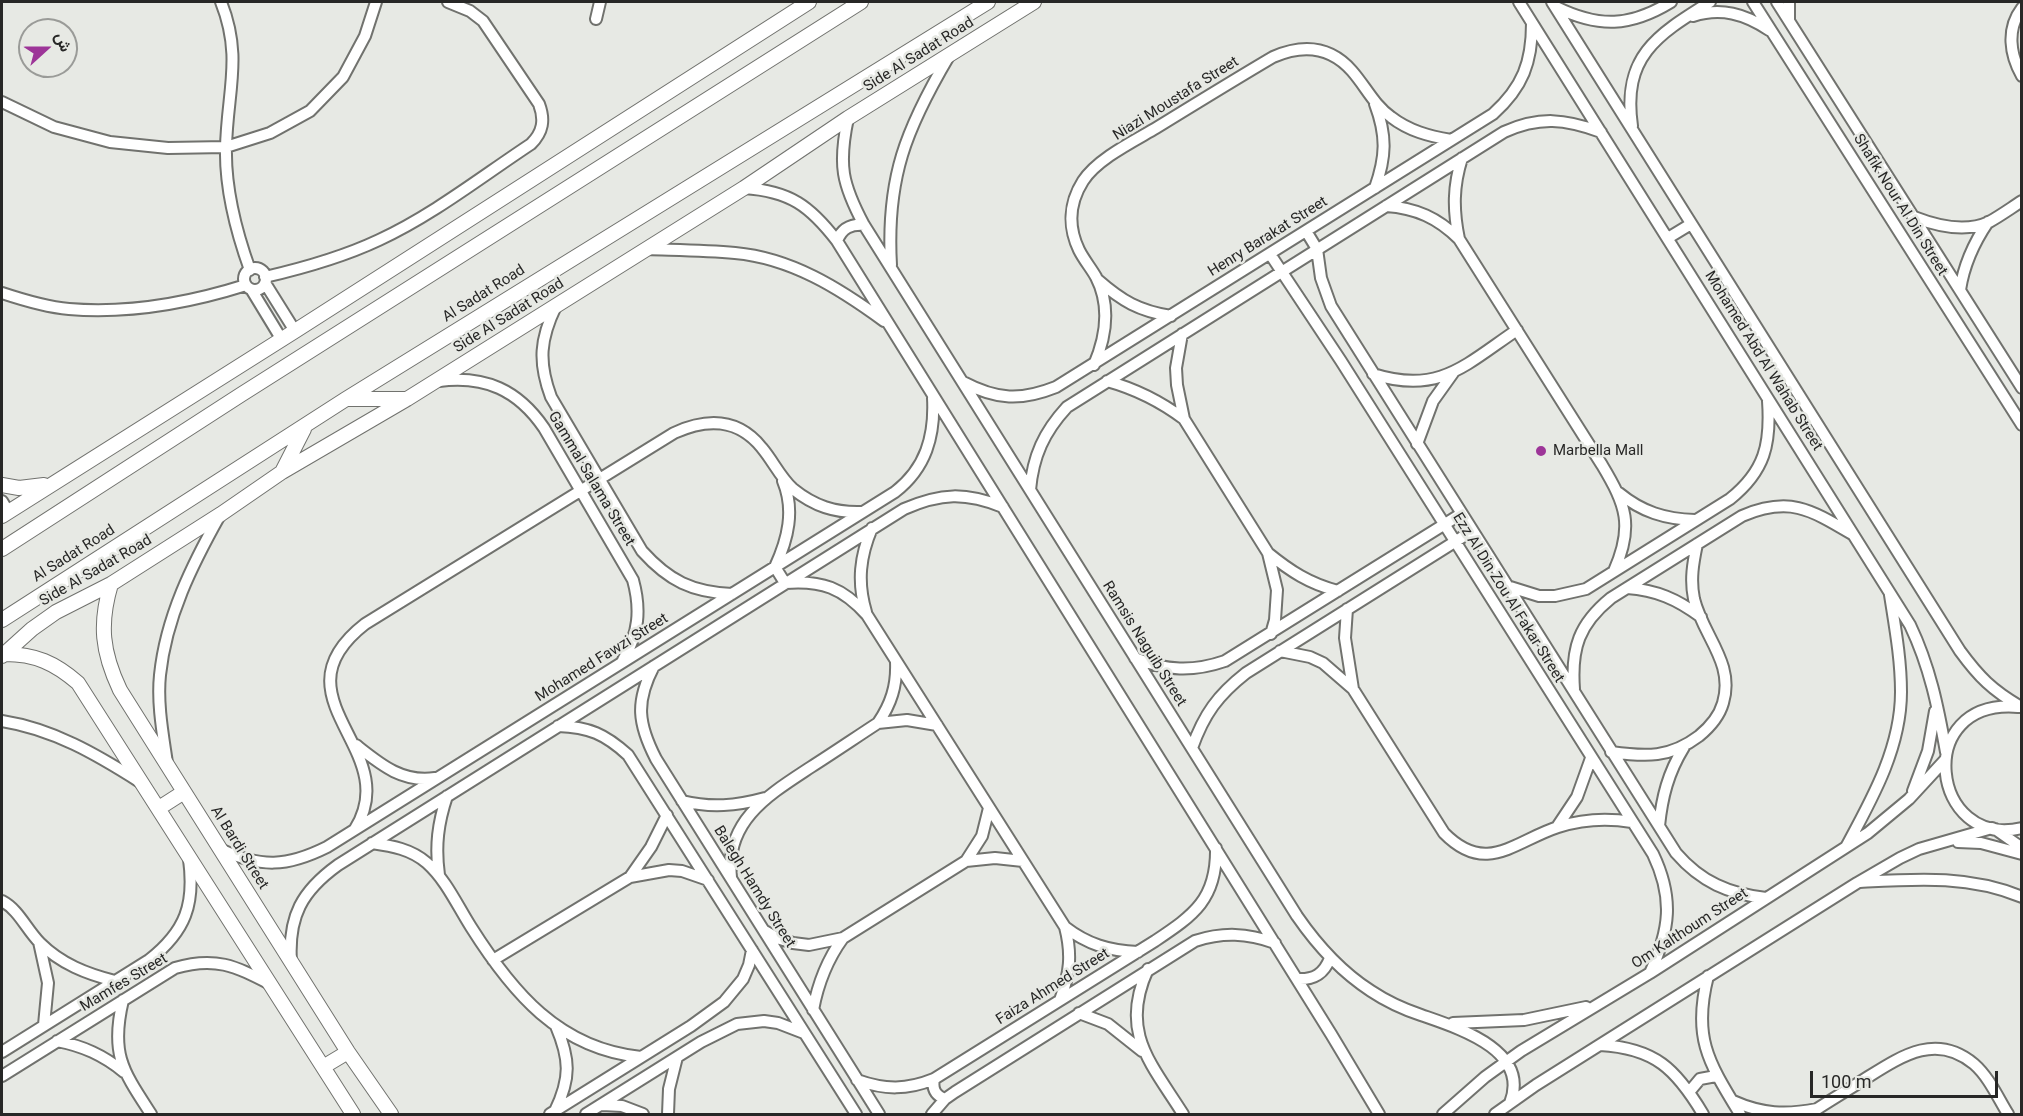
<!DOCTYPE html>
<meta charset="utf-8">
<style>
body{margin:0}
#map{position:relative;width:2023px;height:1116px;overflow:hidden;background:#e7e9e4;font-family:Roboto,Vazirmatn,sans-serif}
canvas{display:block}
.frame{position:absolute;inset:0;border:3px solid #272726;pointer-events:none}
.north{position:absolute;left:18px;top:18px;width:60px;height:60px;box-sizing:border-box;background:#e7e9e4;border:2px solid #9a9b98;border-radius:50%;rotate:69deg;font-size:16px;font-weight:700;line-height:24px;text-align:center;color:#272726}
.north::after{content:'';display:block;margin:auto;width:21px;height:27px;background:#9d3598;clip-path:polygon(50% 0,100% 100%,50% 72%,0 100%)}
.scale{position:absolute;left:1810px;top:1071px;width:188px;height:27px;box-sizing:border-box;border:3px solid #272726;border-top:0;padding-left:8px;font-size:18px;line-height:21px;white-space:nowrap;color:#272726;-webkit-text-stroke:4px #e7e9e4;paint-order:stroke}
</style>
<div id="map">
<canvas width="2023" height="1116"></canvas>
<div class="frame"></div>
<div class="north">ش</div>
<div class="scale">100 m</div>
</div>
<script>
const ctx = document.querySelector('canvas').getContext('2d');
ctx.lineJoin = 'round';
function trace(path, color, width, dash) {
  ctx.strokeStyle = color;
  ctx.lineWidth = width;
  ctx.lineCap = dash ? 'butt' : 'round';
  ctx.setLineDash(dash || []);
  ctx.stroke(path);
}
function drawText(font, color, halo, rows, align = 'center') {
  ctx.font = font + ' Roboto,sans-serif';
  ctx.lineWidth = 5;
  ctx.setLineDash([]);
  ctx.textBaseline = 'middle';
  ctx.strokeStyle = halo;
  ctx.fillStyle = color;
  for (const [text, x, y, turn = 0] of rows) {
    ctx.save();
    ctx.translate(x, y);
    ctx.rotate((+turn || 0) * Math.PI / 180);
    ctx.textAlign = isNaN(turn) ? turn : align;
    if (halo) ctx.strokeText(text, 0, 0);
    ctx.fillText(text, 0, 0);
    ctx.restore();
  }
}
const street = new Path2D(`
 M221,2C243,57 227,92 226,148C225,189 236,231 250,270
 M1519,2L1910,625C1930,667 1938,707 1946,752
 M1552,2L1960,651C1979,677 1992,690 2021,707
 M1753,2L2022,425
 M1777,2L2022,388
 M1789,2V20
 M1556,7C1599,28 1630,27 1671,2
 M2022,8C2006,29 2010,55 2022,76
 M1693,16C1721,7 1745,14 1769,30
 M596,19L600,2
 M2,102L54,127L110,142L168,148L226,147L270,133L310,111L343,77L365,36L376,2
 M848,118C838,165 842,184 864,225L1297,916C1317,945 1340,971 1371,991C1386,1001 1403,1009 1421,1015C1458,1028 1531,1050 1510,1103
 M1632,126C1622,56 1657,35 1710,2
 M744,188C790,191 810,206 837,241L1331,1034L1379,1114
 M1375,188C1386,157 1387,136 1375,104
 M1386,206C1416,208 1438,218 1459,239L1602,465C1626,505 1634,526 1614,571
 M1914,217C1937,226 1965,233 1989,222C2000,216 2011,208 2022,201
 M1306,231L1317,249L1321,278L1331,306L1676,853C1701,882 1729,894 1766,898
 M1668,238L1691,224
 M1459,239C1453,210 1453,186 1462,158
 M837,241C842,228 851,224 864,225
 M647,249C676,250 706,250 735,253C791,258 839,288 884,321
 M1270,254L1341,361L1653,854C1674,898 1670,930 1650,973
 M891,265C886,178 906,129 949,56
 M244 279a11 11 0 1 1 22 0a11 11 0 1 1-22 0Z
 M265,277C304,268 343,257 379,240C433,215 481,177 531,144C543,132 545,120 539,104L483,21L470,11L448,2
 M1098,280C1122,301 1139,311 1171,316
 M265,283L295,331
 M251,289L282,340
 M1960,290C1964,264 1973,244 1988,222
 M2,293C23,300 46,307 69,309C129,314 189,303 246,285
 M556,306C540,339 538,362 551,397L642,551C669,581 692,592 732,594
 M1182,334L1176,368L1177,385L1184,419L1268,553L1277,590L1275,620L1271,634
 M1094,365C1106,337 1111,306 1096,277C1091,268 1084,260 1079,250C1068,227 1069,203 1083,181C1097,159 1134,141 1156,128C1195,104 1234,80 1273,57C1303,44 1330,46 1352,71C1366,87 1374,105 1391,117C1409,131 1429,136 1451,140
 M1373,374C1439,395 1465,365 1517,330
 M439,381C485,375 518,390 544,428L633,580C641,609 639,634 623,660
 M1107,381C1136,389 1160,401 1184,419
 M963,382C997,400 1021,401 1056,387L1493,114C1523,87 1532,62 1532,23
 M1417,444L1433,401L1453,373
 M783,481C795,510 788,539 775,567L785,583C822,580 843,588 867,615L1065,927C1072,954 1070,974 1060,1000
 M1030,490C1033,456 1044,432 1067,407L1504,132C1540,116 1565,119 1601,132
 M1619,493C1642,512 1665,519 1695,520
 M2,501L8,511
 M1268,553C1290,571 1310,584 1338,591
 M1507,586L1539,596H1555L1586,589L1730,499C1765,471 1771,444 1768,401
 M1627,588C1656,590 1677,599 1701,617
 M1347,609L1345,638L1353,689
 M866,612C857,582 860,556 872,528
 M1280,651L1310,657L1323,663L1353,689L1444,833C1486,876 1515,841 1558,827C1583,819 1608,818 1632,822
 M1135,658C1166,671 1193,672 1225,661L1461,514
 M654,666C635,702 638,724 656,759L879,1114
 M1574,689C1571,648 1579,624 1611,598L1742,516C1789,496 1810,509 1852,534
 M2018,707C1911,698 1931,850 2022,828
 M2,721C53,729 96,754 140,782
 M878,723L907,720L937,725
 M558,726C589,727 605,734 628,755L856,1114
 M356,745C380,764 402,783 435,778
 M1192,748C1204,714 1218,695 1246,673L1472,531
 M1611,752C1646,757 1670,758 1699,736C1710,727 1719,717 1723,703C1735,663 1703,636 1694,599C1690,580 1693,563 1697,544
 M167,763C163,735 157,704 160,675C166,617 192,565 220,515
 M1913,791L1928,751L1935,711
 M682,801C711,808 736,806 765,798
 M1659,826C1662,797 1668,773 1684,747
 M1557,827L1577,797L1591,758
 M355,829C405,749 270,698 365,624L674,433C707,418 738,418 762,448C773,461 780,477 793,489C814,506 835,513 862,512
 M1995,829L2022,848
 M1958,842L1981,843L2022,854
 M372,843C392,846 411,849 427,863C446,880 457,905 471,927C512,992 559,1049 641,1057
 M1846,847C1872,799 1901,748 1901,692C1901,659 1895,627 1890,595
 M220,849C261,868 287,867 327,847L895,492C926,468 935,436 933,398
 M966,861L995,858L1023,861
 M439,875C435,846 438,823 447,796
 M630,877L651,847L667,815
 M731,877C725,820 770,794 811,767C833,753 855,738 878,723C891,704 897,686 896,662
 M1860,882C1916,879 1969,875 2022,897
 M2,901C19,910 26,929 40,943C61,964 87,974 115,981
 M1065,927C1087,944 1109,951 1138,952
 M765,931L777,938L793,943L809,945L843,938L966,861L982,836L989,808
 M39,942L48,983L44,1025
 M493,960L630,877L669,870L682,871L708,880
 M291,962C288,916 302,891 338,865L904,509C941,493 965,492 1003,507
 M1148,969C1119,1032 1151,1063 1183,1114
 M1708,976C1692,1038 1709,1063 1740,1114
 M1297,979C1314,980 1324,974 1330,958
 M123,1000C110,1054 123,1071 151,1114
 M813,1010C818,983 827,960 843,938
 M1079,1013L1108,1024L1142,1051
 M1453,1023L1524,1020L1586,1007
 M57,1041C83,1046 103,1055 124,1072
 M1600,1045C1655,1048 1676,1069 1703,1114
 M2,1052L149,960C186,931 195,904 189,859
 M2,1076L175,968C215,956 235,966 270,984
 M934,1079C932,1089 935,1095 945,1099
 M857,1080C885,1090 907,1090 934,1079L1155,941C1194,915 1217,899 1216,848
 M1690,1091L1700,1079L1716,1076
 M1733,1101C1762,1114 1786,1115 1817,1109
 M602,1105L622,1106L643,1114
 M555,1111C571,1078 570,1059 556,1026
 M550,1114L691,1026L724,1002L743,979L749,965L752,950
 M586,1114L701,1042L737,1024L764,1021L778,1023L804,1033
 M668,1114L669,1089L677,1057
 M932,1114L945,1099L955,1092L1195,941C1223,932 1247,933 1275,943
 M1443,1114L1485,1077L1521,1051L1650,973L1868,833L1909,799L1945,760
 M1495,1114L1536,1085L1857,883L1900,858L1919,849L1992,828
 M1812,1114L1817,1109C1834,1098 1851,1088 1868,1077C1903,1055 1937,1033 1974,1064C1989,1077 1998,1098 2008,1114`);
const secondary = new Path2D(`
 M346,399H407
 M282,472L304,429
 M2,485L19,488L44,485
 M2,516L295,331L809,2
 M2,549L242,394L861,2
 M111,584C99,624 102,652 120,690L348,1052L391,1114
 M2,620L346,399L988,2
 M5,654C35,654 55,663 78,683L353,1114
 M2,656L32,629L56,612L111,584L221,514L282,472L407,399L744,188L848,118L1034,2
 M159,808L184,792
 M323,1067L348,1052`);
trace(street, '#71726e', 14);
trace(secondary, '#71726e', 16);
trace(street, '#fff', 10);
trace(secondary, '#fff', 14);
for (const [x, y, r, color] of [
 [1541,451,6,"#9d3598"]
]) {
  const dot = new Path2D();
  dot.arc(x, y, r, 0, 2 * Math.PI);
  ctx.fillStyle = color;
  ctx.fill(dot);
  trace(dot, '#e7e9e4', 2);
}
drawText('15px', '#272726', '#e7e9e4', [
 ["Side Al Sadat Road",919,55,-32],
 ["Niazi Moustafa Street",1176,99,-32],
 ["Shafik Nour Al Din Street",1900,205,58],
 ["Henry Barakat Street",1268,237,-32],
 ["Al Sadat Road",484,294,-32],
 ["Side Al Sadat Road",509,316,-32],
 ["Mohamed Abd Al Wahab Street",1763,361,58],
 ["Gammal Salama Street",591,479,59],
 ["Al Sadat Road",74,554,-32],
 ["Side Al Sadat Road",96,571,-30],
 ["Ezz Al Din Zou Al Fakar Street",1508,598,58],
 ["Ramsis Naguib Street",1144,644,58],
 ["Mohamed Fawzi Street",602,658,-32],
 ["Al Bardi Street",239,848,58],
 ["Balegh Hamdy Street",754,887,58],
 ["Om Kalthoum Street",1690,929,-33],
 ["Mamfes Street",124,983,-31],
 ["Faiza Ahmed Street",1053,987,-32]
]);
drawText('15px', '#272726', '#e7e9e4', [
 ["Marbella Mall",1553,451]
], 'left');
</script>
